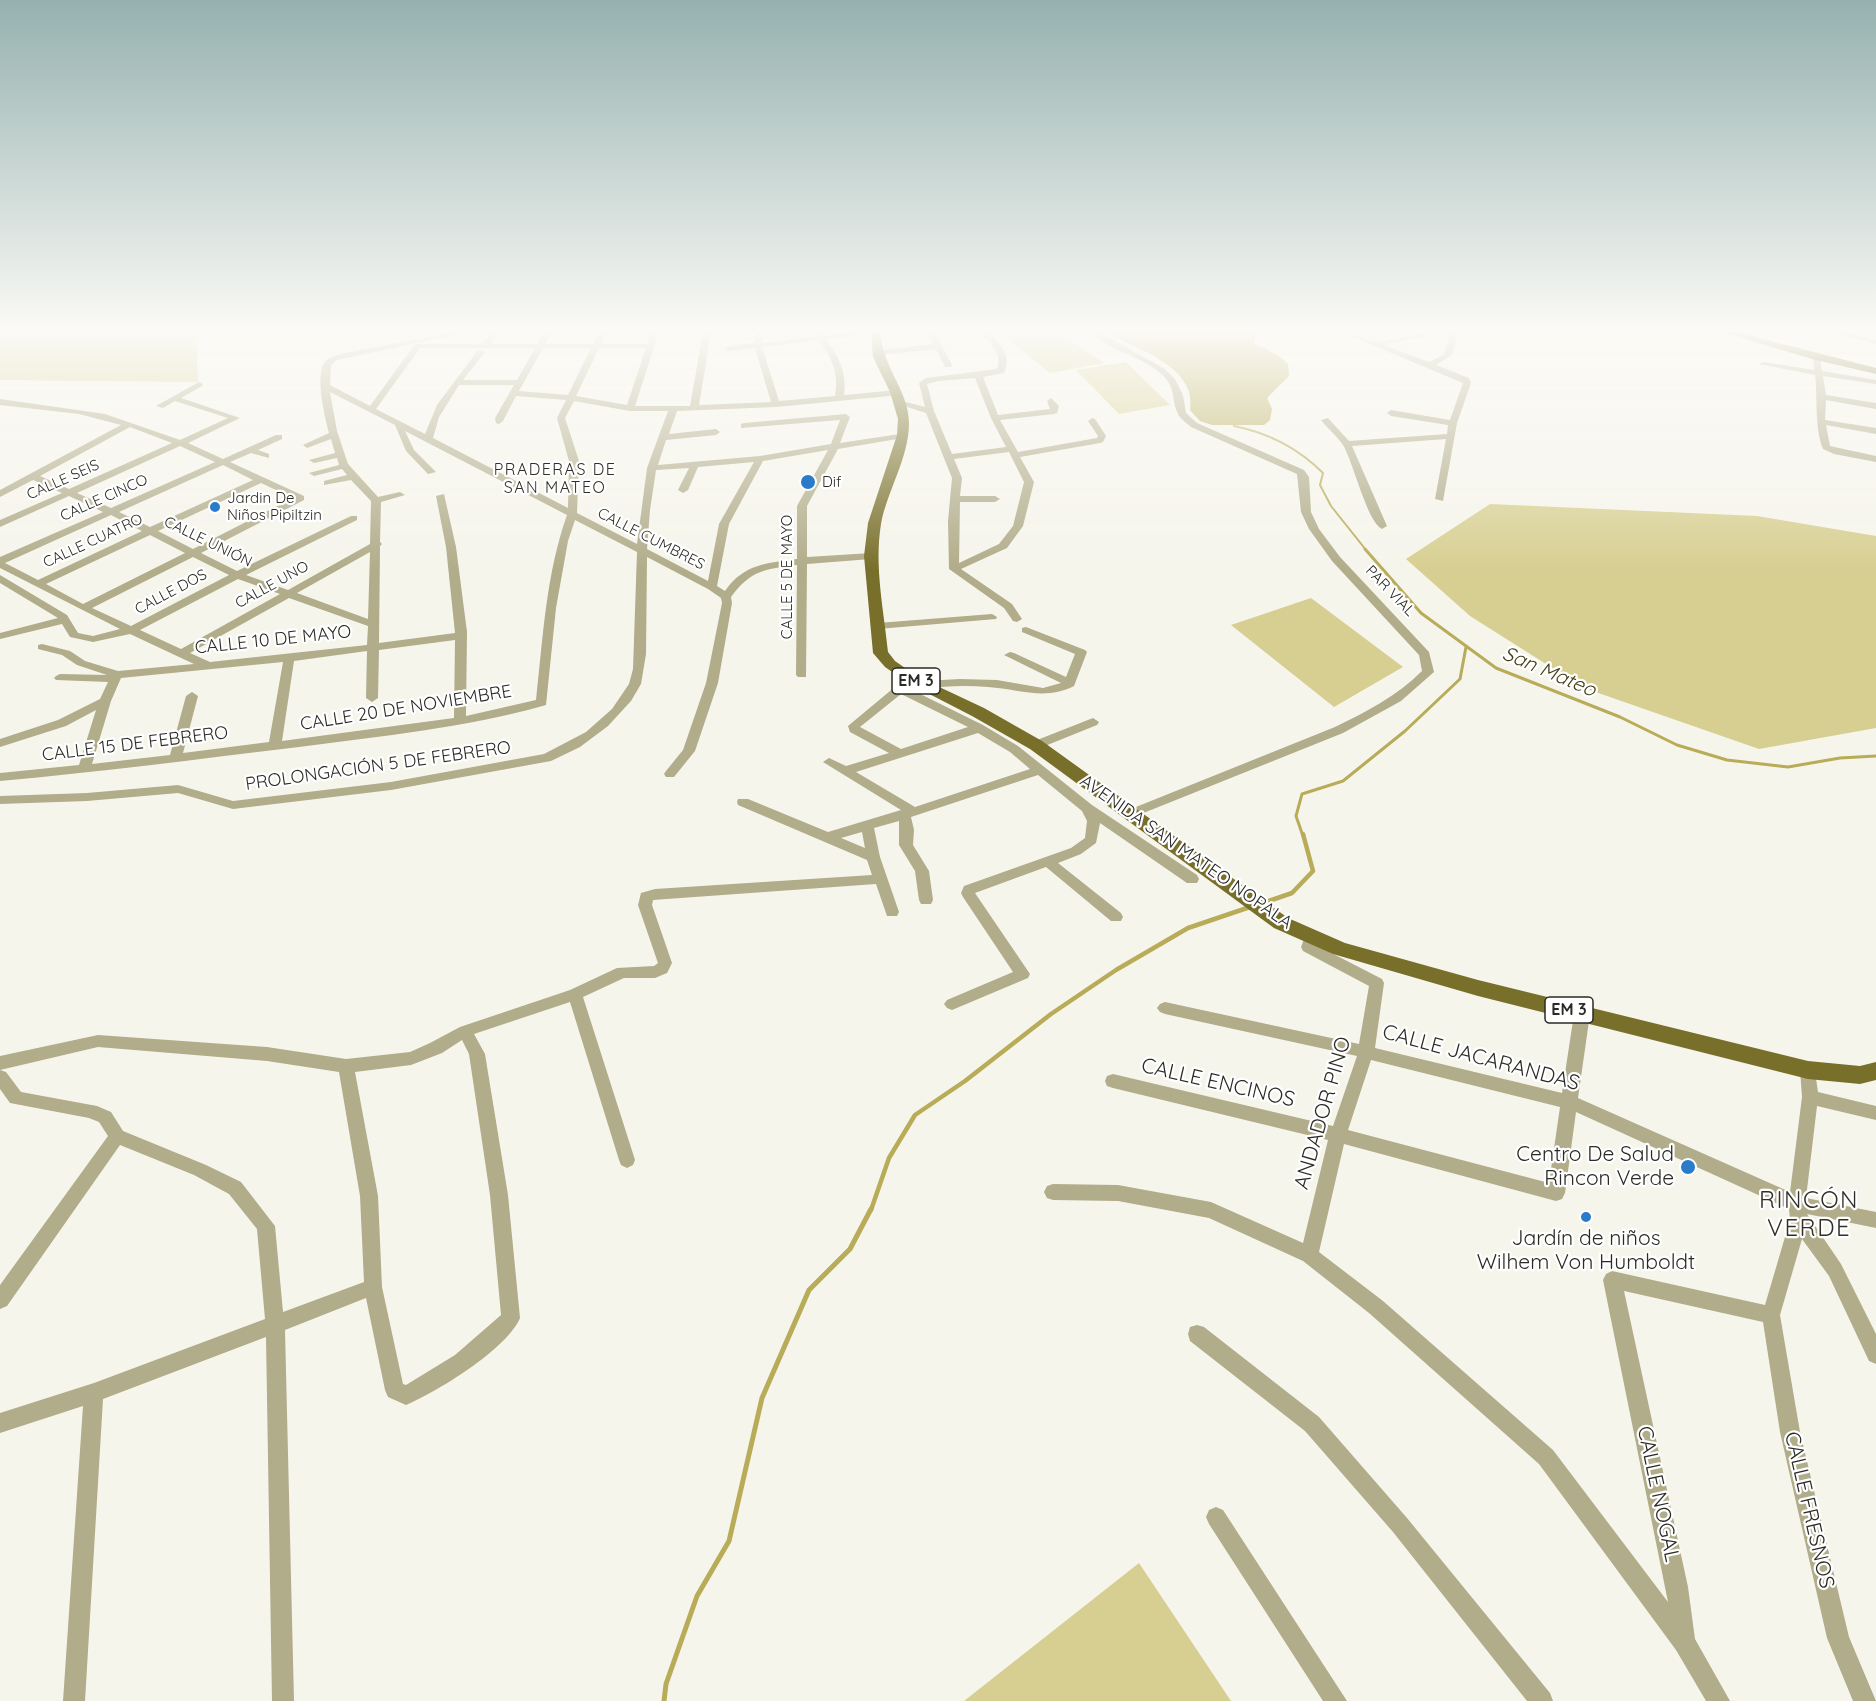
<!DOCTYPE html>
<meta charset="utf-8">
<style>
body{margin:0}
canvas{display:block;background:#f6f5ec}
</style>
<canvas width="1876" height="1701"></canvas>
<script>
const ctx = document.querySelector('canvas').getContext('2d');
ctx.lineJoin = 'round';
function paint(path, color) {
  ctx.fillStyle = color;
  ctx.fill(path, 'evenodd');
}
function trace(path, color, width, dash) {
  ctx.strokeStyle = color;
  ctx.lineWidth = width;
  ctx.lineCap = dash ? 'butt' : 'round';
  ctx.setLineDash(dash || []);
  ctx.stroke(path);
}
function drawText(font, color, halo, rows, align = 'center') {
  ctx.font = font + ' Quicksand,sans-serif';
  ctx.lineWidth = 4.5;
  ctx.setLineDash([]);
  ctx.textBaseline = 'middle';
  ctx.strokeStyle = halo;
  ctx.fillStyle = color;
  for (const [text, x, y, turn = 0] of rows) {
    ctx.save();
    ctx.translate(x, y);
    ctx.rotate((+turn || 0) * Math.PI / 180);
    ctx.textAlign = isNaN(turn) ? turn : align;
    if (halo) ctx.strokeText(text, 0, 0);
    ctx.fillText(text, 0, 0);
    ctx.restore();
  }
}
paint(new Path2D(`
 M0,332H196L198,382L0,380Z
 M1007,332H1058L1104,363L1050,373L1000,333Z
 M1126,362L1170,405L1119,414L1076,370Z
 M1490,504L1757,516L1876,536V728L1759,749L1584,688L1470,616L1406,559Z
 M1311,598L1403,667L1334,707L1231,625Z
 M1139,1563L1231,1701H964Z`), '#d7cf91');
paint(new Path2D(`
 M1106,332H1254L1256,334L1254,343L1279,356L1288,364L1289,376L1267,398L1272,409L1270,420L1264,425H1212L1200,421L1190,410C1198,366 1135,349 1106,332Z`), '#b8ac59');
trace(new Path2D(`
 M1234,426C1269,433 1298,448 1323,473L1320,485L1331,506L1366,550`), '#b8ac59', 2);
trace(new Path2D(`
 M1365,549L1421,613L1496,668L1620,717L1677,745L1727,760L1788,767L1840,758L1876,756
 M1303,836L1296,816L1302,794L1343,781L1405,731L1460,679L1466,647`), '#b8ac59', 3);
trace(new Path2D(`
 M1263,903L1292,893L1313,871L1303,834
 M871,1210L889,1158L915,1115L965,1081L1051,1014L1116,970L1188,928L1250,907`), '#b8ac59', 4.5);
trace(new Path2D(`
 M664,1701L666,1684L697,1596L729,1541L762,1398L809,1290L850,1249L871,1209`), '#b8ac59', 5);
paint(new Path2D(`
 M454,332H468L337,360L331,365L330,385L370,406L415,344H481L492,332H500L490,344H537L544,332H552L545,344H593L599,332H607L601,344H647L651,332H659L635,406H690L703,332H711L699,405L771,402L755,348L729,351H726V347L754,343L756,332H764L762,343L817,336L818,332H826L825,335L871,332L867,334L826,339C839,358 847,371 844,395L897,390L901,393L900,395L776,407L677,411L669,434L716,429L720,432L716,435L666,440L658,465L760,456L831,444L840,420L741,428V424L744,423L846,414L850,417L840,443L906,433V437L903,438L838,449L807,506V557L871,553L876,556L871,559L807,564L806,677H798L796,675L797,565C765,569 751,570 731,597L732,603L718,683L695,751L674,777H666L664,774L666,771L683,750L706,683L722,603L721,598L708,589L647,557L646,654L641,684L631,701L608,726L580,747L551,761L391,790L233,809L178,793L87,801L0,804V796L87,793L178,785L233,801L391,782L544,754L586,732L612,709L629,684L633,669L637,552L575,520L568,541L556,608L546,705C465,728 382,736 299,747C199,759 100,772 0,781V773L79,765L96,710L66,726L0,747V739L58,720L100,699L108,682L56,680L54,678L56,676L60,674L107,675L77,665L62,655L38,649V645L42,644L70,651L85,661L118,671L194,664L130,634L93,642L70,637L62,624L0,639V633L58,618L0,583V575L67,615L78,633L93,636L120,629L0,568V557L103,512L69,496L0,527V520L62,493L33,480L0,497V490L121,425L79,414L0,405V399L105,414L180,440L228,418L175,401L163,408L156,406L199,382L203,384L202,386L181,398L240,418L188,443L223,459L276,435H282V439L258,450L269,454V458L251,453L230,462L304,496V500L201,553L237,571L351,516H357V520L246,575L288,590L370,544L371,501L351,480L324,485V481L347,475L342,469L314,476L309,473L339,465L337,458L314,463L309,460L335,453L331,439L307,448L303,445L329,433C325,417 315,378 324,363C328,357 334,356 340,354ZM819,340C832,359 839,372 835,396L779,401L762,347ZM420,348H535L517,380H463L485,352L478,350L437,405L425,434L376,409ZM543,348H591L568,395L519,391ZM599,348H646L627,405L576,396ZM459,385H514L495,418L496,423L499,424L503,421L516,396L566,400L557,418L569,461L568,508L433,438L439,417ZM330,392L395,425L406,451L428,474L436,472L414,450L405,431L567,515C546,574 543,638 536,700L466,716L467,632L456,547L444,494L436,496L446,547L455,633L379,643L380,546L382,544L380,542L381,502L405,495L400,492L378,497L348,464L337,431ZM574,401L630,411H668L647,468L637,544L577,513L579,461L565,418ZM130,427L172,443L69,489L40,476ZM180,446L215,462L111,508L77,493ZM828,450L797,506V559C766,563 744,564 725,591L717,586L729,524L763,461ZM754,462L719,524L708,581L647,549L650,510L656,470L689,468L678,490L683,493L688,490L698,467ZM223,465L253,480L150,527L119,512ZM261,483L293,498L193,549L158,531ZM111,515L142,531L38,580L5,563ZM150,535L185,553L83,604L46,584ZM370,552L368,619L297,593ZM193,557L229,575L131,626L92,608ZM238,579L280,594L181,649L140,630ZM289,598L368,626L367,645L210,662L190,653ZM455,640L454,718L282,741L294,661L367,651L366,698L372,702L378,698L379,650ZM283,662L269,742L183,753L198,696L192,692L186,696L170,755L92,764L111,701L121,678Z
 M927,332H935L952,365L951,367H945L936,349L876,355L872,353L876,351L933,344Z
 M979,332H987C1001,343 1012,356 1004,373L983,377L998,415L1050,409L1047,401L1051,398L1059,406L1057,413L1054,414L1000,420L1018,452L1097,438L1098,436L1088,421L1092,418L1095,419L1106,436L1103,442L1100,443L1020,457L1034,482L1023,526L1007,548L961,569L1012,604L1022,619L1017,622L1013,621L1004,608L949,569L948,521L952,478L926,413L898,404L902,401L925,407L919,383L926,378L997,369C1003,352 990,343 979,332ZM975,378L991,418L1006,447L952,454L934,411L927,384L938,381ZM1009,452L1024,482L1013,526L999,544L959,563L960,502H995L1000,499L995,496H960L962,478L954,459Z
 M1090,332H1099L1165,369L1175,379L1183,395L1186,413L1197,423L1304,470L1309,477L1311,512L1319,529L1340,557L1429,652L1434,672L1401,701L1343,733L1131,818L1126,817L1124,814L1126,811L1335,727C1366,712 1397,696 1422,671L1419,655L1332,561L1309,529L1301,512L1297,474L1191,427C1187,423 1180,419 1178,414C1170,397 1178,388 1159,372C1138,355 1110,351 1090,332Z
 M1341,332C1354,331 1364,341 1377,341C1394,342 1417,332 1438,332L1434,334L1384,345L1429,362L1444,354L1450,332H1458L1452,355L1436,365L1469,378L1471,383L1457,423L1443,501L1435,499L1446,439L1352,446L1387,526L1382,529C1367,522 1353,461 1343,445C1337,436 1327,428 1321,420L1328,418L1349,441L1447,434L1448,425L1391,416L1387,413L1391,410L1450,420L1463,383Z
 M1832,332H1844L1876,340V344Z
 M1813,355L1820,357L1822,371L1876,380V384L1823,376L1826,395L1876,403V409L1826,400L1825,420L1876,428V434L1826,425L1830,446L1876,456V462L1834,454L1823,449C1814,426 1818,399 1815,375L1759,364L1763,362L1814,370Z
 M992,614L997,617L996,619L878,629L872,626L878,623Z
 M1026,627L1085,650L1087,652L1074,686C1045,701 1019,689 988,687C966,685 945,686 923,689L917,685L923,681L960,679L997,680L1043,688L1061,683L1004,655L1010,652L1014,653L1066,677L1075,654L1022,632V628Z
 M906,680L912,684L908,688L983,725L1018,746L1092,805L1197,875L1199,879L1197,883H1187L1100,823L1096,843L1081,854L1058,863L1121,913L1123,917L1121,921H1111L1046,867L975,893L1030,974L1028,978L952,1010L947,1008L944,1004L947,1000L1013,972L963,897L961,893L964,886L1071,848L1085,838L1087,821L1082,811L1038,775L911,817L914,830L913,845L929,871L933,900L931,904H921L919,900L915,871L899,845V821L874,828L880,857L899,912L897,916H887L876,884L653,900L652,905L672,963L667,973L655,978H624L583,997L635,1160L633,1165L627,1168L621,1165L619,1160L570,1002L474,1034L485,1054L508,1195L520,1318C507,1349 437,1392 406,1405L388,1397L385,1390L366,1298L285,1330L294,1701H272L266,1337L103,1399L85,1701H63L83,1406L0,1433V1413L94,1383L265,1319L257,1229L229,1194L194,1175L120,1145L7,1306L0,1309V1285L108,1136L99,1122L89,1118L10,1103L0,1089V1070L6,1072L21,1092L97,1106L111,1112L123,1131L206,1165L241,1182L275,1226L283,1312L364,1282L360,1196L339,1072L267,1061L98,1047L0,1070V1056L98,1035L267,1047L346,1059L410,1052L430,1043L460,1027L570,990L617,968L654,966L658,963L638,905L641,893L655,889L872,875L867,860L738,805L737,802L738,799H748L828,832L901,810L823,762L829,758L846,766L889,753L850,732L848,726L902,681ZM901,694L968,727L901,749L860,727ZM978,733L1010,752L1030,769L915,807L856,772ZM862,832L865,848L841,838ZM462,1040L469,1054L490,1195L501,1315L455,1355L406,1385L403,1384L382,1287L378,1196L355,1072L411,1065L442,1053Z
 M1093,718L1099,722L1097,725L1040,748H1032L1030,745L1032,742Z
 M1311,933L1316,934L1318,938L1316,945L1382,979L1384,983L1375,1048L1562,1093L1574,1014L1577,1010L1582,1008L1587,1010L1590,1014L1578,1098L1790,1192L1802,1097L1800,1070L1802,1065L1808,1063L1814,1065L1818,1092L1876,1106V1120L1817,1106L1806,1198L1876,1212V1228L1807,1214L1841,1264L1876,1334V1364L1869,1361L1829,1276L1802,1239L1780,1315L1800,1432L1849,1637L1876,1701H1853L1827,1638L1780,1432L1763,1322L1624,1291L1688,1587L1695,1639L1730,1701H1706L1676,1650L1539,1464L1369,1313L1303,1261L1209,1218L1118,1201L1053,1200L1047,1198L1044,1192L1047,1186L1053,1184L1118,1185L1211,1202L1303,1243L1328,1140L1113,1088L1107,1086L1105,1081L1107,1076L1113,1074L1333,1126L1357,1056L1165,1014L1160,1012L1157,1008L1160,1004L1165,1002L1359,1044L1369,986L1303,951L1301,947L1306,934ZM1371,1060L1560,1107L1549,1183L1348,1130ZM1576,1112L1789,1209L1790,1220L1765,1305L1612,1271L1606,1274L1603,1280L1668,1602L1553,1450L1383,1301L1319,1252L1344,1144L1556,1201L1562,1199L1565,1193Z
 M1197,1325L1204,1327L1319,1417L1407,1518L1550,1693L1553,1701H1527L1393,1532L1305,1431L1190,1341L1188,1334L1190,1327Z
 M1216,1507L1223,1510L1347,1701H1323L1209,1524L1206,1517L1209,1510Z`), '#b1ac8a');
paint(new Path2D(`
 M871,332H881C881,366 909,390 909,423C909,458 887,491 881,524C874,566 884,611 888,652L895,661L918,677L984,708L1042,741L1288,918L1345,943L1478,980L1808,1061L1860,1066L1876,1062V1080L1860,1084L1808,1079L1478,996L1333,954L1274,928L1030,749L972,716L908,683L885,667L873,653L864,556L868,523L897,435L898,419L890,392L873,357Z
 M1721,332H1736L1876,368V374L1812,359Z`), '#786f2a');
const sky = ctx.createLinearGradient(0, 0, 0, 570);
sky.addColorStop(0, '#95b1af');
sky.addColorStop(0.58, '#fbfaf6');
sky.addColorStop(1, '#fbfaf600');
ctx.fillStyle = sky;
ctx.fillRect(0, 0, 1876, 570);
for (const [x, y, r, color] of [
 [808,482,8,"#2a7bca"],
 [215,507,6,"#2a7bca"],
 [1688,1167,8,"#2a7bca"],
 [1586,1217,6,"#2a7bca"]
]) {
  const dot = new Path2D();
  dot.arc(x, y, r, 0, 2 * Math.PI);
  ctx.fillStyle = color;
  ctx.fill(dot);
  trace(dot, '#fff', 2);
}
drawText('15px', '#2a2a26', '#fff', [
 ["CALLE SEIS",63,480,-24],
 ["CALLE CINCO",104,498,-24],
 ["CALLE CUMBRES",651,539,27],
 ["CALLE CUATRO",93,541,-25],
 ["CALLE UNIÓN",208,542,26],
 ["CALLE 5 DE MAYO",787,577,-90],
 ["CALLE UNO",272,585,-29],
 ["PAR VIAL",1390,591,46],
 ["CALLE DOS",171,592,-28]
]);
drawText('15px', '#2a2a26', '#fff', [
 ["Dif",822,482],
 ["Jardin De",227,498],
 ["Niños Pipiltzin",227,515]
], 'left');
ctx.letterSpacing = '1.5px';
drawText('16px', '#302f28', '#fff', [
 ["PRADERAS DE",555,470],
 ["SAN MATEO",555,488]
]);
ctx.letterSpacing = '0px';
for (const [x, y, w] of [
 [916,681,48],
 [1569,1010,48]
]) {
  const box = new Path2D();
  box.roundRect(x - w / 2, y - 13, w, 26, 4.5);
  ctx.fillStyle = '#fff';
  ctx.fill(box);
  trace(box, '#2a2a26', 1.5);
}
drawText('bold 16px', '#2a2a26', null, [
 ["EM 3",916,681],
 ["EM 3",1569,1010]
]);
drawText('18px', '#2a2a26', '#fff', [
 ["CALLE 10 DE MAYO",273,640,-6],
 ["CALLE 20 DE NOVIEMBRE",406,708,-9],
 ["CALLE 15 DE FEBRERO",135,744,-7],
 ["PROLONGACIÓN 5 DE FEBRERO",378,766,-8],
 ["AVENIDA SAN MATEO NOPALA",1186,852,35]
]);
drawText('italic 20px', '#433e19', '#fff', [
 ["San Mateo",1549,672,23]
]);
drawText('21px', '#2a2a26', '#fff', [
 ["CALLE JACARANDAS",1481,1058,15],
 ["CALLE ENCINOS",1218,1083,13],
 ["ANDADOR PINO",1323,1113,-74],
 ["CALLE NOGAL",1658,1494,78],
 ["CALLE FRESNOS",1809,1510,77]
]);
drawText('21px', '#2a2a26', '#fff', [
 ["Centro De Salud",1674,1155],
 ["Rincon Verde",1674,1179],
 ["Jardín de niños",1586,1239,"center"],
 ["Wilhem Von Humboldt",1586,1263,"center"]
], 'right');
ctx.letterSpacing = '1.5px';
drawText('24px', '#302f28', '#fff', [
 ["RINCÓN",1809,1201],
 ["VERDE",1809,1229]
]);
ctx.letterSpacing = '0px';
</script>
